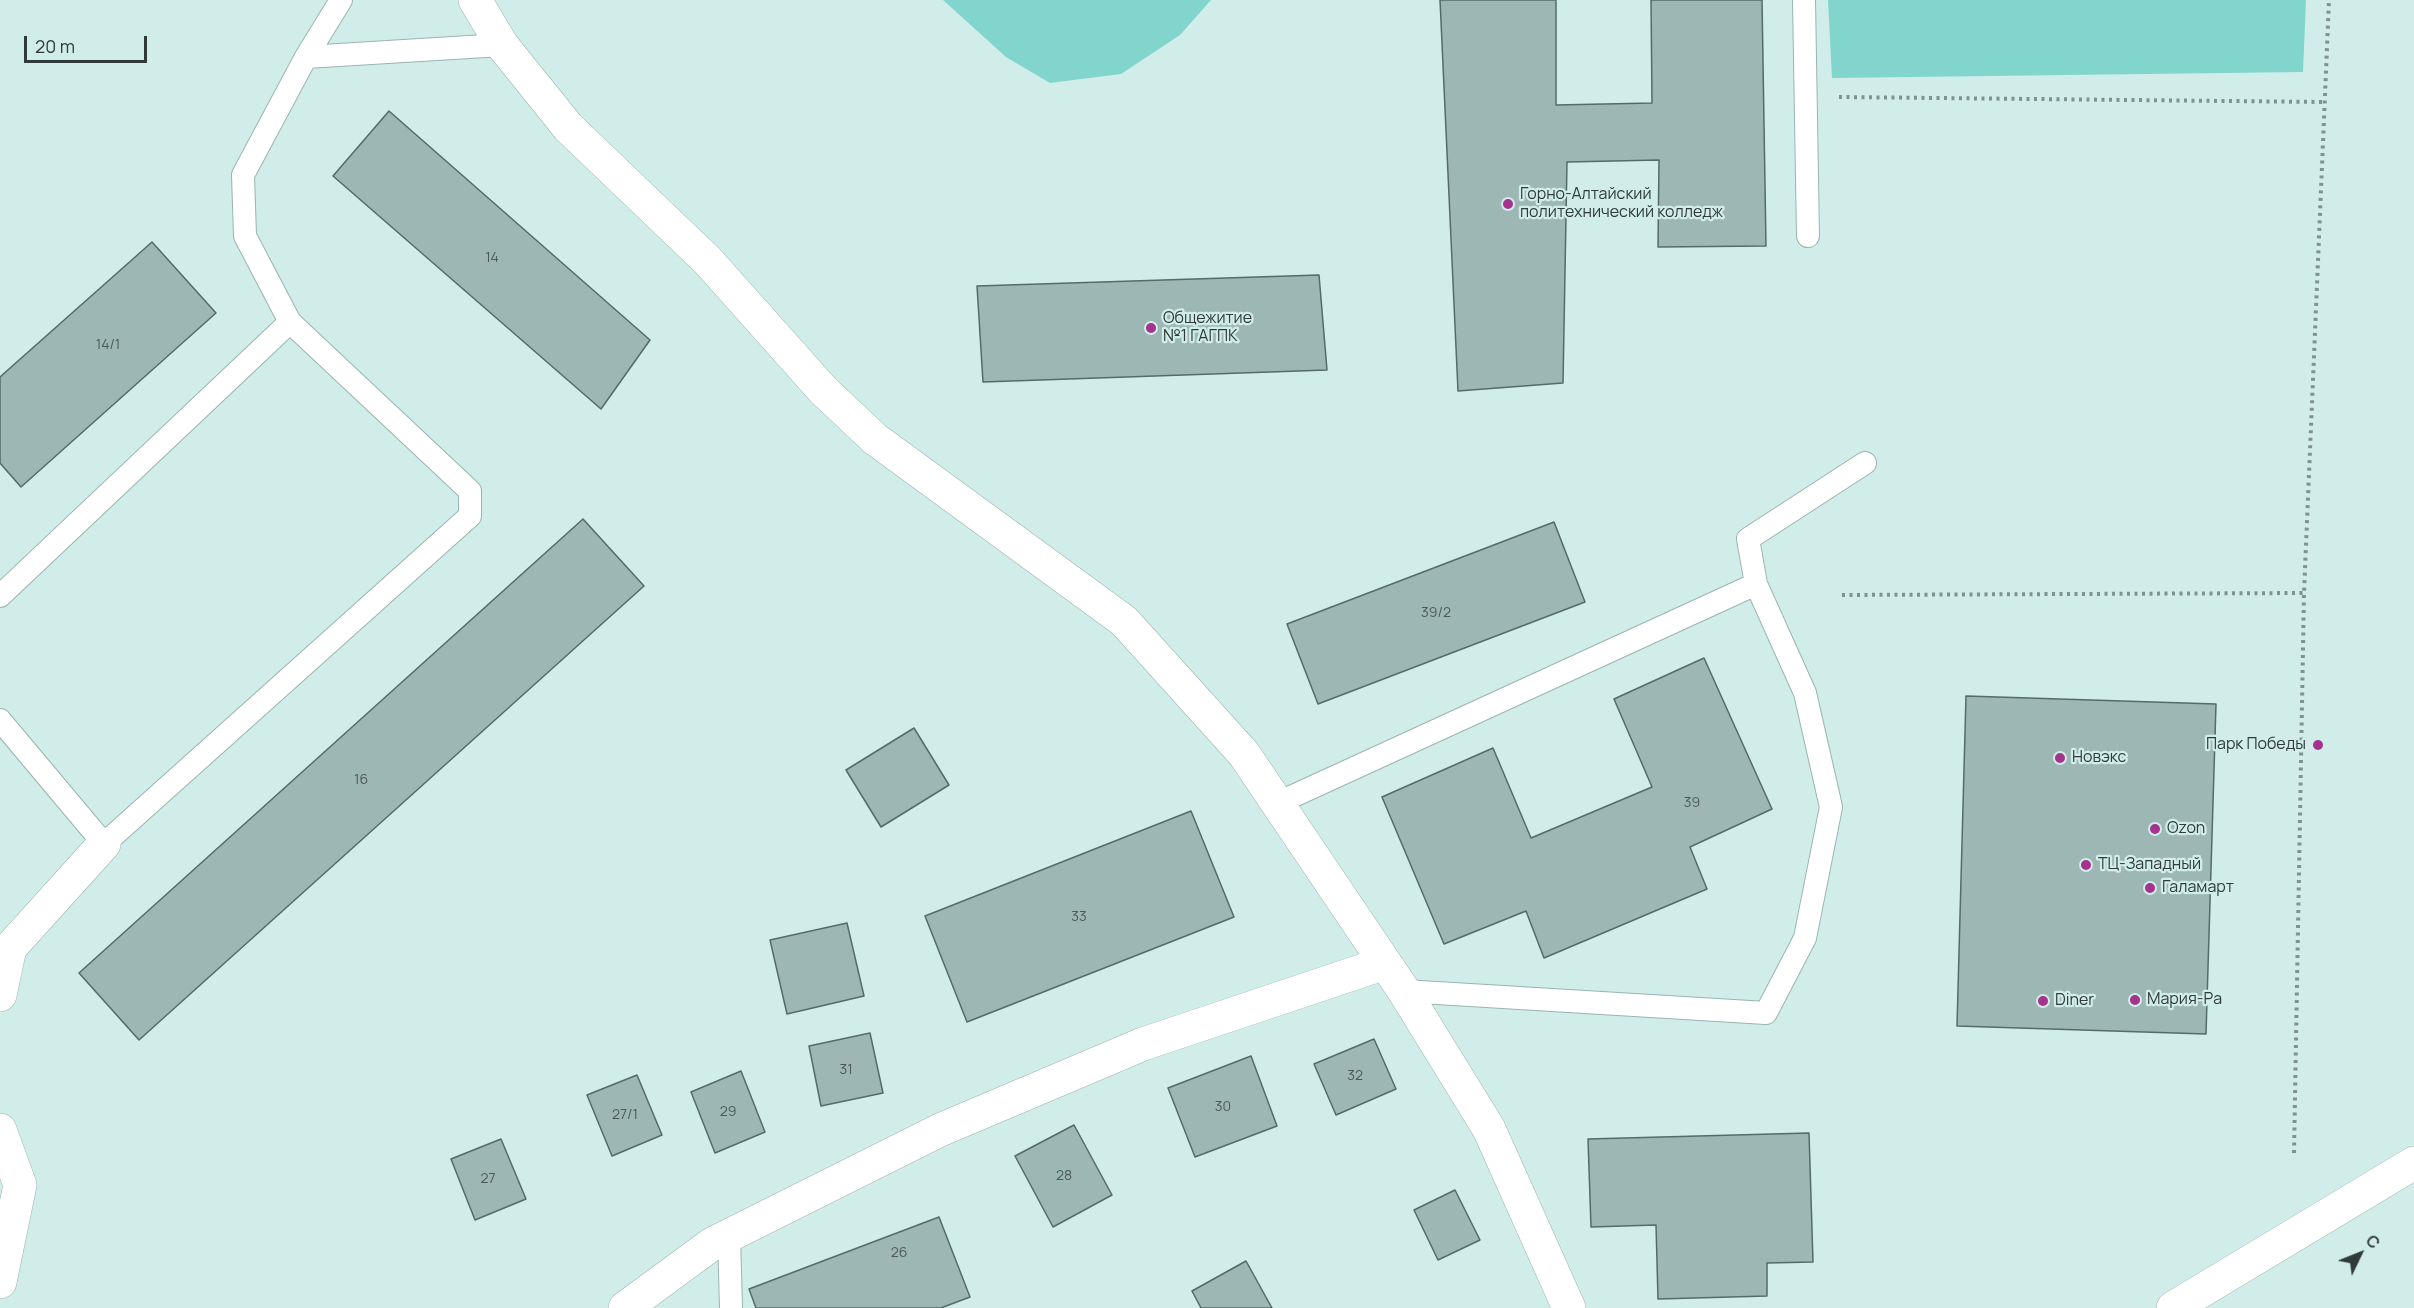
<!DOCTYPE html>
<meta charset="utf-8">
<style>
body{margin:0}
#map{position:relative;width:2414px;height:1308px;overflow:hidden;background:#d1ede9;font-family:Manrope,sans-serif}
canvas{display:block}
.north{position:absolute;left:2330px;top:1224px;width:60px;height:60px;-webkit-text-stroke:4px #d1ede9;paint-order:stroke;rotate:47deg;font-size:16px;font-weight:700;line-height:24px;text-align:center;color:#303b39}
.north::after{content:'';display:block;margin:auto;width:21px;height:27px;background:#303b39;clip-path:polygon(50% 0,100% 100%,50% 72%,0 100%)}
.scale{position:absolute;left:24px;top:36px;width:123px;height:27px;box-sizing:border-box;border:3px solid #303b39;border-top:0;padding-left:8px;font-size:18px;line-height:21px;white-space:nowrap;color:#303b39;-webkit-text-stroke:4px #d1ede9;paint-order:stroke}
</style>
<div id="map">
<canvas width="2414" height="1308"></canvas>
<div class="north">С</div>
<div class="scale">20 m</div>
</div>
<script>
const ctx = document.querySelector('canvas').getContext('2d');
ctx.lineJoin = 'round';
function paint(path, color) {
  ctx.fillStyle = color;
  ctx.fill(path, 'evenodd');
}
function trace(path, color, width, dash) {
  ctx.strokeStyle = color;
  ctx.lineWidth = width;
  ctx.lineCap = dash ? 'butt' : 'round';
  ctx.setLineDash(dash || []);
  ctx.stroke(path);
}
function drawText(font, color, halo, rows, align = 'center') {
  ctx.font = font + ' Manrope,sans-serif';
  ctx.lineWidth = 4.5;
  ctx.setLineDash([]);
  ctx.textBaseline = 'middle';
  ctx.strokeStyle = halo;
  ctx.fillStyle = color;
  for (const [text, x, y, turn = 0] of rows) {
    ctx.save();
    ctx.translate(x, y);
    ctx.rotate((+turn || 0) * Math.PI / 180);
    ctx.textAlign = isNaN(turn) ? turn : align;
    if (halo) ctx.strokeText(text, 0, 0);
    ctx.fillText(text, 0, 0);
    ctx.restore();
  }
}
paint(new Path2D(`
 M943,0H1211L1180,35L1121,74L1050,83L1006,57Z
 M1828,0H2306L2303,72L1832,78Z`), '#81d5cd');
const building = new Path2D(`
 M1440,0H1556V105L1652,103L1651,0H1762L1766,246L1658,247L1659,160L1567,162L1563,383L1458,391Z
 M389,111L650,340L601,409L333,176Z
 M152,242L216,313L21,487L0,463V377Z
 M1319,275L1327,370L983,382L977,286Z
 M583,519L644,586L139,1040L79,973Z
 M1554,522L1585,602L1318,704L1287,624Z
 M1704,658L1772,809L1690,847L1707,889L1544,958L1526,911L1444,944L1382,797L1493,748L1531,838L1652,787L1614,699Z
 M1966,696L2216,704L2206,1034L1957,1026Z
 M914,728L949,785L881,827L846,770Z
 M1191,811L1234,917L967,1022L925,916Z
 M847,923L864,996L787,1014L770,940Z
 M870,1033L883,1093L821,1106L809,1046Z
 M1374,1039L1396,1089L1336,1115L1314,1064Z
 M1251,1056L1277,1126L1195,1157L1168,1088Z
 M741,1071L765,1132L715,1153L691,1092Z
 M637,1075L662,1135L612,1156L587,1095Z
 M1074,1125L1112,1195L1053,1227L1015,1156Z
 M1809,1133L1813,1262L1767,1263V1296L1658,1299L1656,1225L1591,1227L1588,1139Z
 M501,1139L526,1199L475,1220L451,1159Z
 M1455,1190L1480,1240L1438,1260L1414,1210Z
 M939,1217L970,1297L941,1308H756L749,1289Z
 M1246,1261L1272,1308H1201L1192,1291Z`);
paint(building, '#9db7b4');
trace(building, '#536c69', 1.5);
const service = new Path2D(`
 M1804,0L1808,236
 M306,57L502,45
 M1756,584L1748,539L1865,463
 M0,596L290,322
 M0,720L104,844L470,516V491L290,322L245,236L243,175L306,57L341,0
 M1278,803L1756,584L1805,693L1831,807L1805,938L1766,1013L1404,991
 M729,1236L731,1308`);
const minor = new Path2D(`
 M475,0L502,45L568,127L708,261L823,390L875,439L1124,621L1244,754L1404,991L1489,1129L1569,1308
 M0,995L10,948L104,844
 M0,1130L20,1185L0,1282
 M625,1308L712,1244L940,1130L1143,1044L1385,963
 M2173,1308L2414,1163`);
trace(service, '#9ab4b1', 24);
trace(minor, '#9ab4b1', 34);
trace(new Path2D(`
 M1839,97L2325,102
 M1842,595L2304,593
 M2294,1153L2304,593L2329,0`), '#7f928f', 4, [3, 4.5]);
trace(service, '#fff', 22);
trace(minor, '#fff', 33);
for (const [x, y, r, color] of [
 [1508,204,6,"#a5328d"],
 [1151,328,6,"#a5328d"],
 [2318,745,6,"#a5328d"],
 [2060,758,6,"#a5328d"],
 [2155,829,6,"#a5328d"],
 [2086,865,6,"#a5328d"],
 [2150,888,6,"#a5328d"],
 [2135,1000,6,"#a5328d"],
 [2043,1001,6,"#a5328d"]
]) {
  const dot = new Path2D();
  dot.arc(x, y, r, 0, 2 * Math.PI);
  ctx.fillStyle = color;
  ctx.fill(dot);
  trace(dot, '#d1ede9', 2);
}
drawText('14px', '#4b5a58', null, [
 ["14",492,258],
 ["14/1",108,345],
 ["39/2",1436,613],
 ["16",361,780],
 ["39",1692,803],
 ["33",1079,917],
 ["31",846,1070],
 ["32",1355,1076],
 ["30",1223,1107],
 ["29",728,1112],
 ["27/1",625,1115],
 ["28",1064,1176],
 ["27",488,1179],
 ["26",899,1253]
]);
drawText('16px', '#303b39', '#d1ede9', [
 ["Горно-Алтайский",1520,195],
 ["политехнический колледж",1520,213],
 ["Общежитие",1163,319],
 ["№1 ГАГПК",1163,337],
 ["Парк Победы",2306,745,"right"],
 ["Новэкс",2072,758],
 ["Ozon",2167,829],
 ["ТЦ-Западный",2098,865],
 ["Галамарт",2162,888],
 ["Мария-Ра",2147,1000],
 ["Diner",2055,1001]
], 'left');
</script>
